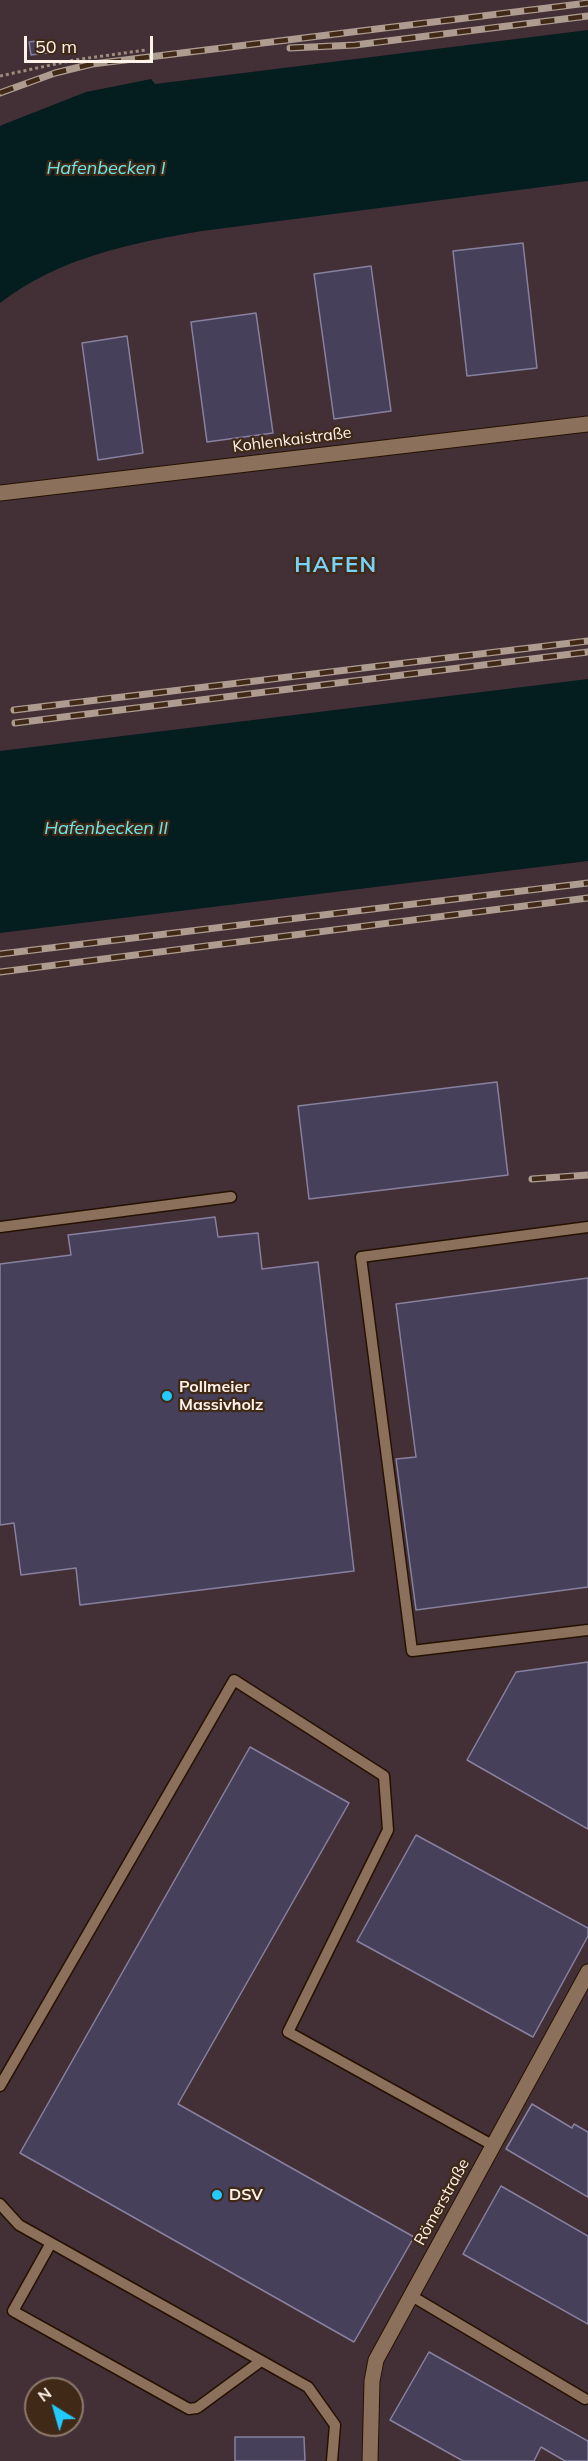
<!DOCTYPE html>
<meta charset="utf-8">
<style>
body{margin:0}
#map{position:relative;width:588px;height:2461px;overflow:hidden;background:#402917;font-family:Mulish,sans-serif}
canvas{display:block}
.north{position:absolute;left:24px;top:2377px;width:60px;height:60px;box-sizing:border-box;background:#402917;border:2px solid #8c796b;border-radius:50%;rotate:323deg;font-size:16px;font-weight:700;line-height:24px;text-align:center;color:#fff2e9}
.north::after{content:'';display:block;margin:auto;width:21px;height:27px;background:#21c9fd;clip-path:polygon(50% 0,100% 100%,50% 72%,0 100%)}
.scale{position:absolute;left:24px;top:36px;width:129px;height:27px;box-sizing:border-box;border:3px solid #fff2e9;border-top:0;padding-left:8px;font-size:18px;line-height:21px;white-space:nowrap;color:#fff2e9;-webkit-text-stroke:4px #402917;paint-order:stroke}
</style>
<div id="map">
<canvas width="588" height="2461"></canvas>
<div class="north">N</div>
<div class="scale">50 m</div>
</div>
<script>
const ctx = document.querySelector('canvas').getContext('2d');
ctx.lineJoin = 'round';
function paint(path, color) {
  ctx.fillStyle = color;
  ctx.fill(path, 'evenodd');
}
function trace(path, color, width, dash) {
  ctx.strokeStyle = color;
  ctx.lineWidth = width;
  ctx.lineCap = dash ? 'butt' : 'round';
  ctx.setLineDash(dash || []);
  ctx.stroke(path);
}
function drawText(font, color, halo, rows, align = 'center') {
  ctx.font = font + ' Mulish,sans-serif';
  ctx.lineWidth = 4.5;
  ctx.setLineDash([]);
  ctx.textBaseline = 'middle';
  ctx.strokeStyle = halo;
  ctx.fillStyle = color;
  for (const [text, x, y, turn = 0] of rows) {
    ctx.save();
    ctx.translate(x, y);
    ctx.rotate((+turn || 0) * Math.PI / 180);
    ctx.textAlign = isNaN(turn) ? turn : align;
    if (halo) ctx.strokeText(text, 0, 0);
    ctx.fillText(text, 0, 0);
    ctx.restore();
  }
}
paint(new Path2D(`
 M0,0H588V2461H0ZM36,2389H72V2425H36Z`), '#433037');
paint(new Path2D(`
 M588,30V181L202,231C131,243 58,258 0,303V126L7,123L86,92L151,79L155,84Z
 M588,679V861L0,933V751Z`), '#041d1e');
const building = new Path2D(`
 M45,40L47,53L31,55L29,42Z
 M523,243L537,368L467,376L453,251Z
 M371,266L391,411L334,419L314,274Z
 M256,313L273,433L207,442L191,322Z
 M127,336L143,453L98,460L82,343Z
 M497,1082L508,1175L309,1199L298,1106Z
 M215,1217L218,1237L258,1233L262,1269L318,1262L354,1571L80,1605L76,1568L21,1575L14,1523L0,1525V1264L71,1255L68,1235Z
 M588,1278V1587L416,1610L396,1459L416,1457L396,1304Z
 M588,1662V1829L467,1760L516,1672Z
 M250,1747L349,1803L178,2104L414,2237L354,2342L20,2153Z
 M416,1835L588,1928V1936L533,2037L357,1941Z
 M532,2104L572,2128L574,2124L588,2132V2197L506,2149Z
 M501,2186L588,2236V2324L463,2254Z
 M429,2352L588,2441V2461H565L541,2447L534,2461H463L390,2420Z
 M235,2437H304L305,2461H235Z`);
paint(building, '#46405b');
trace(building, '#87819f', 1.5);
const service = new Path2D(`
 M0,1227L231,1197
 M588,1227L361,1257L412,1651L588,1630
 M0,2086L234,1680L384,1776L388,1830L288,2032L494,2146
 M0,2204L19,2225L308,2387L335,2425L332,2461
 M51,2243L13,2311L189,2409L197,2408L261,2361
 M410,2295L585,2399`);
const minor = new Path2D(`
 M0,493L588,424
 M370,2461L372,2381L376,2360L588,1972`);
trace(service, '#261101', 13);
trace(minor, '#261101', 17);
trace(new Path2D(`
 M0,76L74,60L146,50`), '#9e8c7f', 3, [3, 3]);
trace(service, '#8b705c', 10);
trace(minor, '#8b705c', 15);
const rail = new Path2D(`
 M290,48L355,45L588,16
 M0,93L55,73L92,64L588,3
 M14,710L588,641
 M15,723L588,652
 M0,954L588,883
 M0,972L588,898
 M532,1179L588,1175`);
trace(rail, '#ad9c8f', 7);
trace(rail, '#402917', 4.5, [14]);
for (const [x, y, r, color] of [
 [167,1396,6,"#21c9fd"],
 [217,2195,6,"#21c9fd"]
]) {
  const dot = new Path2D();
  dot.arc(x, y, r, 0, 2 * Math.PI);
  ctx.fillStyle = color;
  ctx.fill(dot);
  trace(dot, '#402917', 2);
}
drawText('16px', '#fff2e9', '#402917', [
 ["Kohlenkaistraße",292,440,-7],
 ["Römerstraße",442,2202,-61]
]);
drawText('bold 16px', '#fff2e9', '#402917', [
 ["Pollmeier",179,1387],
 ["Massivholz",179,1405],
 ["DSV",229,2195]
], 'left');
drawText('italic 18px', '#6be6e8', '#402917', [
 ["Hafenbecken I",106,169],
 ["Hafenbecken II",106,829]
]);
ctx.letterSpacing = '1.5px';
drawText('bold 22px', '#78d2f6', '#402917', [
 ["HAFEN",336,565]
]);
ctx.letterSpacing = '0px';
</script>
